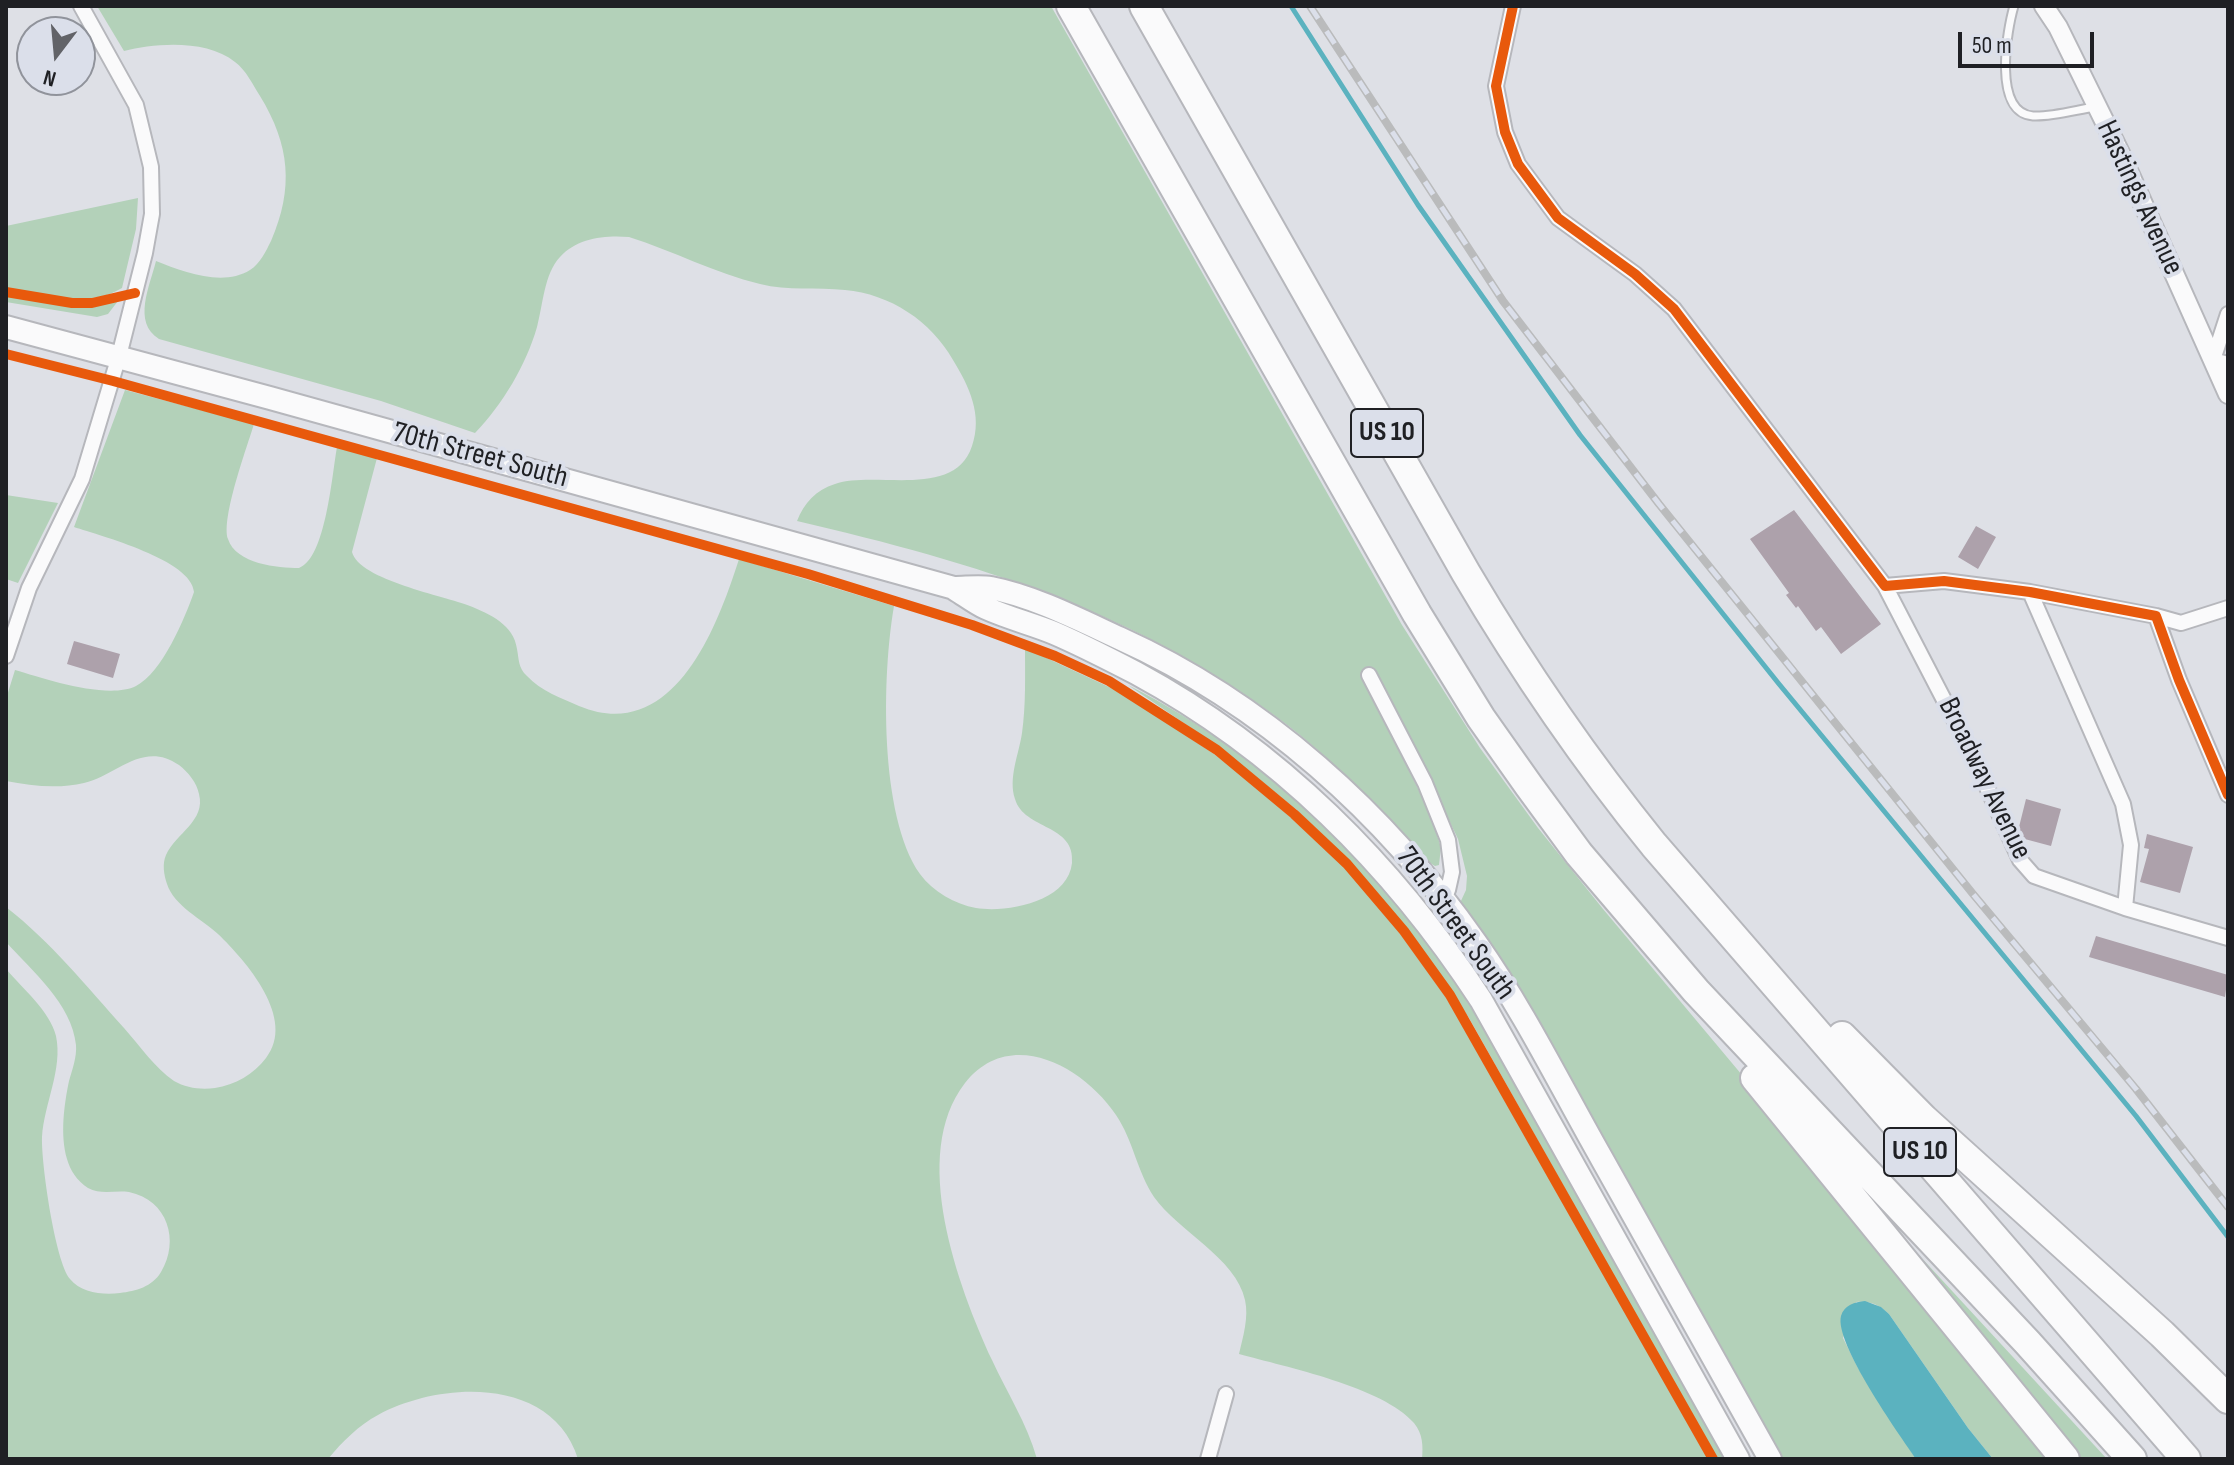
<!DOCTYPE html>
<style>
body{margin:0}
#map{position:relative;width:2234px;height:1465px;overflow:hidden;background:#dee0e6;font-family:"Sofia Sans Condensed",sans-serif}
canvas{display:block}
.frame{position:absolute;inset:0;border:8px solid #1f2024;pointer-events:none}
.north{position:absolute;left:16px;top:16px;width:80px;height:80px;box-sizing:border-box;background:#dbdfea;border:2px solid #90939b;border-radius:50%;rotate:196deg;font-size:22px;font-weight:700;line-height:32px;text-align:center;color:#1f2024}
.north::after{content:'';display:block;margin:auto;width:28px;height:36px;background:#626368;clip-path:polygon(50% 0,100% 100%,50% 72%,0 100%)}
.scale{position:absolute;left:1958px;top:32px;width:136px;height:36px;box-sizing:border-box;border:4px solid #1f2024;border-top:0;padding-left:10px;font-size:24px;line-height:28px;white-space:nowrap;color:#1f2024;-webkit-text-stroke:6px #dbdfea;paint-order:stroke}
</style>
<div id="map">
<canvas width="2234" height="1465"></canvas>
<div class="frame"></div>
<div class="north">N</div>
<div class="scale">50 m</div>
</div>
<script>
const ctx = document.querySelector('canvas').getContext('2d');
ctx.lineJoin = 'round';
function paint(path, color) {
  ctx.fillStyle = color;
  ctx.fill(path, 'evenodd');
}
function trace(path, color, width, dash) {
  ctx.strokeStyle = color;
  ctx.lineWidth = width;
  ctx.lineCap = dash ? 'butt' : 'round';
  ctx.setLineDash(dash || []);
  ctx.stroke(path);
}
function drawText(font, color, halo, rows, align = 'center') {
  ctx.font = font + ' "Sofia Sans Condensed",sans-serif';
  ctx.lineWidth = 8;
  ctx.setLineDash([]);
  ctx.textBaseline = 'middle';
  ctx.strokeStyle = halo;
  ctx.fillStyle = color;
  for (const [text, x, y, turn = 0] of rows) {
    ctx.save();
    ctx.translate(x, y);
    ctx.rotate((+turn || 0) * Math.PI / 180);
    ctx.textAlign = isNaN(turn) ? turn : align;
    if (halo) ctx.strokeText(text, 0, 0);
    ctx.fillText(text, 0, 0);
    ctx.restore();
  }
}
paint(new Path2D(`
 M97,6H1051L1402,625L1480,748L1538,828L1603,909L1778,1118L2056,1459H1993L1968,1428L1889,1314C1878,1304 1870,1301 1856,1302L1843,1338L1858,1368L1916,1459H1781L1517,986L1460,903L1466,890L1467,876L1458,839L1425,770L1372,668L1361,673L1428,809L1441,847L1439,865L1435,866C1420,858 1401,832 1389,819C1356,785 1323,752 1286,724C1137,611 977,563 797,521C804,503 816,490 835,484C875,470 954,500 972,446C983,415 969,386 953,360C931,321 890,294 845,290C817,287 788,291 760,284C715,273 673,251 629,237C605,235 577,238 560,257C544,274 543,305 537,327C526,365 503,404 475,433L381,401L159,339C132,322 150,286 156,261C183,272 223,287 250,270C260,264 266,251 271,241C294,188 290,145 260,96C253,85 246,70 235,62C207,39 155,43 124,51Z
 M138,198L136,229L122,288C87,309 44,295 6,288V226Z
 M6,296L77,308L118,301L108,314L97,317L6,302Z
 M125,390L254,424C247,447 221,518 228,539C236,564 278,568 299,568C326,558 332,474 337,447L377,458L352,552C359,580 445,596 470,606C490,614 514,625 517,649C519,659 518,668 527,676C541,691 561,698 579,706C673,745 717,628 739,559L894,606C882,675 879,815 920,874C933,892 955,904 976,908C1007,913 1068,902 1072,863C1076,824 1024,830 1015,799C1008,778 1019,754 1022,733C1026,705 1025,676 1025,648L1122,693L1214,754L1260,789L1344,867L1400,933L1446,997L1708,1459H1422C1423,1446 1423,1434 1414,1423C1383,1387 1286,1367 1239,1354C1243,1337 1249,1317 1245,1300C1236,1258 1178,1231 1154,1197C1137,1171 1133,1140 1116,1115C1083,1066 1010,1026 965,1083C909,1155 958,1286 992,1360C1007,1393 1027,1423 1037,1459H578C552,1376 441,1381 378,1415C359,1425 342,1442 328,1459H6V969C22,988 50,1011 56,1036C63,1069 44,1104 42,1137C41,1162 55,1261 70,1279C81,1293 103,1295 120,1293C136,1291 152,1287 161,1272C180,1241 168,1200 129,1192C115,1190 101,1195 88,1188C77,1181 70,1170 67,1159C60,1135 64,1105 69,1081C72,1070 77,1057 76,1045C72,1004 32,971 6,942V907C51,942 87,987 124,1028C140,1046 155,1068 174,1081C186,1088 201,1090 215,1088C235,1085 254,1074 266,1058C297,1019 246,961 218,934C202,919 174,906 167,884C164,875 162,864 166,855C176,833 206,821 199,794C197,783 188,772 179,765C143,740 117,775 84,783C59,789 31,786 6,781V699L15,670C45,679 108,700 136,686C162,673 185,618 194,592C192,560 101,536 74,527Z
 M6,495L58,503L18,583L6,579Z
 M1128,685C1278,761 1401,887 1486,1032L1725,1459H1717L1469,1018L1407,928L1350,861L1297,810L1219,747Z
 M1906,1241L2107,1459H2081L2023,1393L1901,1245Z`), '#b3d1b9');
paint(new Path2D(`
 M1865,1301L1881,1307L1889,1314L1968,1428L1993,1459H1916C1899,1434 1834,1343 1841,1316C1844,1305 1855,1302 1865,1301Z`), '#5bb2bf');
trace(new Path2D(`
 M1291,6L1418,205L1580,435L1779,684L2136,1116L2228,1237`), '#5bb2bf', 5);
paint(new Path2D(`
 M1794,510L1881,624L1841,654L1821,627L1816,631L1798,606L1796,608L1786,595L1789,593L1750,539Z
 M1976,526L1996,537L1978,569L1958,557Z
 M74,641L120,654L113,678L67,664Z
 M2026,799L2061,809L2051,846L2021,838L2018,831Z
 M2147,834L2193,847L2180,893L2140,882L2149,849L2144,848Z
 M2096,936L2228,975L2225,997L2089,957Z`), '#ada1ab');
const service = new Path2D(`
 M2014,6C2007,30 1992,113 2033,116C2052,117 2076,110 2095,107`);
const minor = new Path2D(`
 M1513,6L1496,86L1505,132L1518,164L1558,218L1635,274L1674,309L1885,586L1944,581L2030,592L2156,616L2179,680L2228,795
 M2228,314L2213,360L2228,364
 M1885,586L1971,752L2020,860L2034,876L2125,908L2228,938
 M2030,592L2123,804L2131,845L2125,908
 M2156,616L2181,623L2228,608
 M6,656L29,588L82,479L119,356L145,253L152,214L151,167L136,105L81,6
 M1369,675L1425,783L1448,840L1452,872L1448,890L1442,895
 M1208,1459L1226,1394`);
const tertiary = new Path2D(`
 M2044,6L2058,27L2122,157L2228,394`);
const secondary = new Path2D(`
 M6,327L270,398L954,588C966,588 979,586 991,588C1033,596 1080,620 1119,638C1263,703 1386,814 1476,943C1524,1011 1561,1087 1602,1159C1658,1259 1714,1359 1770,1459
 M955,589C965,595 975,603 986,608C1008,618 1032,624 1054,633C1082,645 1109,659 1136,673C1278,750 1393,865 1481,1000L1738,1459`);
const motorway = new Path2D(`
 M1071,6L1417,614L1481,718L1529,786L1579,854L1696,991L2027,1342L2132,1459
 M1144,6L1466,573C1522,668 1584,759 1654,845L2186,1459
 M1842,1036L1924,1119L2162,1334L2228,1399
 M1755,1078L2065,1459`);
trace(service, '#b6b7bc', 11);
trace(minor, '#b6b7bc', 18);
trace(tertiary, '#b6b7bc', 22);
trace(secondary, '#b6b7bc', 26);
trace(motorway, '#b6b7bc', 32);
trace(service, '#fafafb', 7);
trace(minor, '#fafafb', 14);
trace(tertiary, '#fafafb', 18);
trace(secondary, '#fafafb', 22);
trace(motorway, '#fafafb', 28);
const rail = new Path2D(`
 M1310,6L1503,301L1659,504L1973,894L2136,1089L2228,1207`);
trace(rail, '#babbbc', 8);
trace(rail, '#dbdfea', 5, [15]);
trace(new Path2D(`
 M1513,6L1496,86L1505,132L1518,164L1558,218L1635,274L1674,309L1885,586L1944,581L2030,592L2156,616L2179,680L2228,795
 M6,292L72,303H92L135,293
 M6,354L113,381L808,574L972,625L1055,656L1109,681L1217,750L1294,814L1347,864L1404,931L1450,995L1713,1459`), '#e8590c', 10);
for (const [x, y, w] of [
 [1387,433,72],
 [1920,1152,72]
]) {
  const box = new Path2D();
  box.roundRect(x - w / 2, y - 24, w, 48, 6);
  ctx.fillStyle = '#dbdfea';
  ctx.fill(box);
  trace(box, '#1f2024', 2);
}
drawText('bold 28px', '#1f2024', null, [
 ["US 10",1387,433],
 ["US 10",1920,1152]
]);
drawText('30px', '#1f2024', '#dbdfea', [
 ["Hastings Avenue",2139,198,65],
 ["70th Street South",480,456,15],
 ["Broadway Avenue",1984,779,64],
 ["70th Street South",1455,924,54]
]);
</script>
